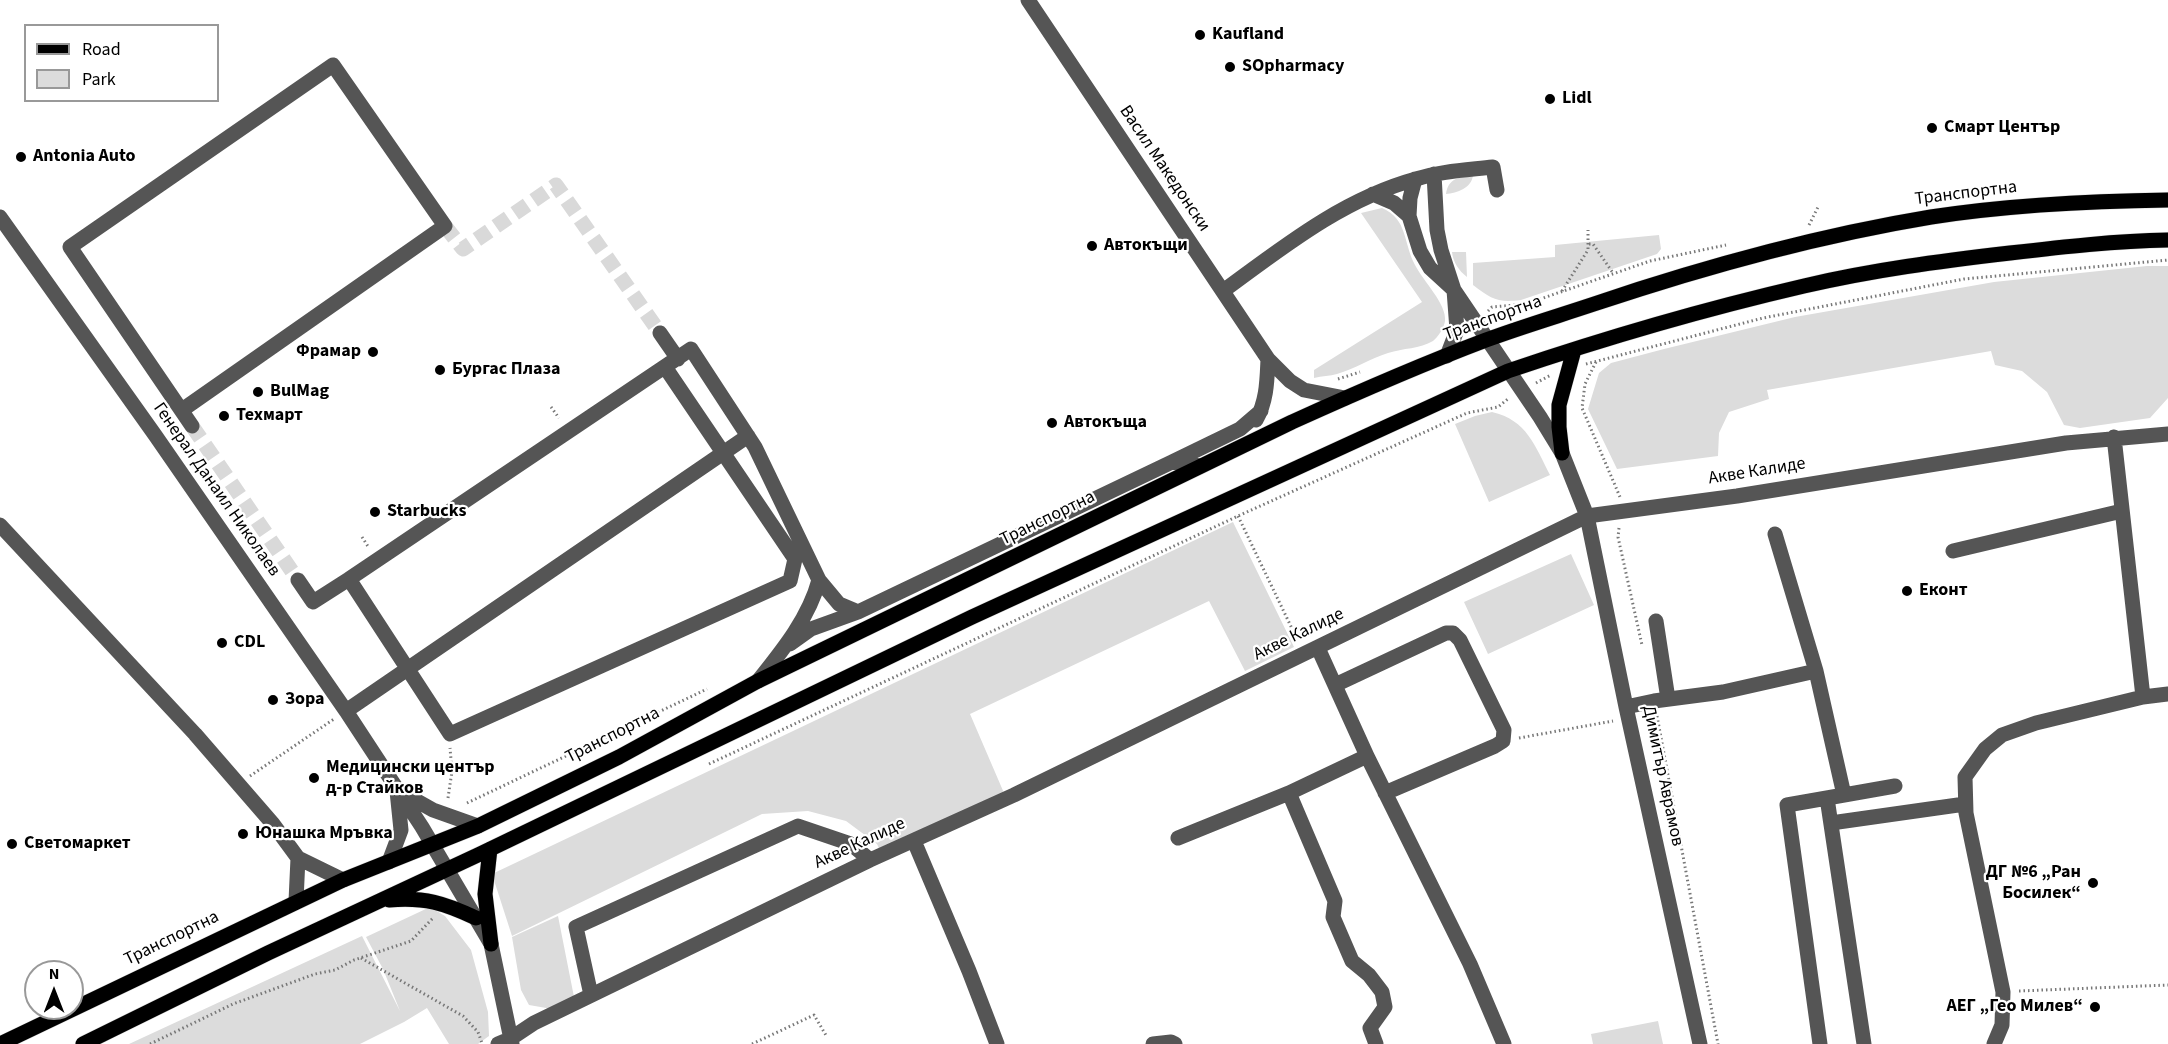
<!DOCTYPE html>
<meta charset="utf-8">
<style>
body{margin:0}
#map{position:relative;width:2168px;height:1044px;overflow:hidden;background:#fff;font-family:"Source Sans 3",sans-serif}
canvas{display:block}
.legend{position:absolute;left:24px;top:24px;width:195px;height:78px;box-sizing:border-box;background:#fff;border:2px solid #999;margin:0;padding:8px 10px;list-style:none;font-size:18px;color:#000}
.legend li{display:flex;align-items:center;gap:12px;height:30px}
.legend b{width:30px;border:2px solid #999}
.north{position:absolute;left:24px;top:960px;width:60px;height:60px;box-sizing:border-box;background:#fff;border:2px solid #999;border-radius:50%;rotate:0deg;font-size:16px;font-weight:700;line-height:24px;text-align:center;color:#000}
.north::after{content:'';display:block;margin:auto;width:21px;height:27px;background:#000;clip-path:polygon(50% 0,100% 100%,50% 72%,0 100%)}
</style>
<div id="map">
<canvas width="2168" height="1044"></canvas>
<ul class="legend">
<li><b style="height:8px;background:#000"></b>Road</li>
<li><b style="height:16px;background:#dcdcdc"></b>Park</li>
</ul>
<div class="north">N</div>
</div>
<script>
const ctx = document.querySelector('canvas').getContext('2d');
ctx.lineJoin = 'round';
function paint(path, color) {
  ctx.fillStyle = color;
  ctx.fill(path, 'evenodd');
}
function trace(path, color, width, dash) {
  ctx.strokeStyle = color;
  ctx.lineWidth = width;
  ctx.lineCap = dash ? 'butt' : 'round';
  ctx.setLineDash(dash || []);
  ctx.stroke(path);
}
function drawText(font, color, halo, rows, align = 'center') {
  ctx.font = font + ' "Source Sans 3",sans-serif';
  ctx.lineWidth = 4.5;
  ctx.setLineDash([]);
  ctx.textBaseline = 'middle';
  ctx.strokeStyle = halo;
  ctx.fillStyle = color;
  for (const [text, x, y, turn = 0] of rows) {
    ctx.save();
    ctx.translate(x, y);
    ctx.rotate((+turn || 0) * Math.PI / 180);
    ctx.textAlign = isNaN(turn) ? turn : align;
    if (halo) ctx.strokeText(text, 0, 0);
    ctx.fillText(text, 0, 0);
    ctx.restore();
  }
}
paint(new Path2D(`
 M1473,175C1472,188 1457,193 1446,194C1448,178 1460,177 1473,175Z
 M1382,208C1408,219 1403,243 1415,265C1423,281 1447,304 1445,321C1444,328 1438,337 1433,341C1420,349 1403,348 1388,353C1371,358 1355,369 1337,374C1330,376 1322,376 1314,378V370L1422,302L1361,213Z
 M1659,235L1661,249L1657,254L1521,300C1497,303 1492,299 1473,285V263L1555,257V245Z
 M1452,252H1466L1467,277C1459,271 1453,262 1452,252Z
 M2147,266H2168V398L2150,418L2080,428L2064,425L2047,392L2022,371L1995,365L1991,351L1767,390L1769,399L1729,412L1719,433L1718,456L1617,469L1588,409L1599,373L1611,363L1664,349L1795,317L1994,282Z
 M1492,412C1527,420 1535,446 1550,475L1489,502L1455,424L1475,416Z
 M1233,522L1294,647L1245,671L1209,601L970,714L1007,800L884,859L877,844L846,821L808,811L762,814L512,936L492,874Z
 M1571,554L1594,605L1488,654L1464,602Z
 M430,907L445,916L471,950L488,1012L489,1036L478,1044H449L427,1008L404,1022L360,1044H129L362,936L400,1011L383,969L366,937Z
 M558,916L574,997L552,1009L529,1005L521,990L512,937Z
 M1658,1021L1663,1044H1593L1591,1034Z`), '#dcdcdc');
trace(new Path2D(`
 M445,226L463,249L556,185L660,333
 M192,426L298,580`), '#d9d9d9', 15, [15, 8]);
const major = new Path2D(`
 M1562,453L1559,427V405L1574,350
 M490,849L485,894L491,944
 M389,900C425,897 444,903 476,918
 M0,1044L343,880L478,826L619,757L758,681L1292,422C1356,393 1420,365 1486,340C1521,327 1558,316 1594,304C1704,267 1816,236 1931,217C2009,205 2089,201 2168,200
 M83,1044L268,953L480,854L972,617L1508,371C1605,338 1705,309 1804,286C1872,270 1941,261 2010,253C2062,247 2115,241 2168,240`);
trace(major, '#dbdbdb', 16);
trace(new Path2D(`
 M1809,225L1819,205
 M1589,244H1593L1613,273
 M1562,291L1588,250V230
 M1488,311L1492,307L1526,304L1650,261L1726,245
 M1596,362L1585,384L1582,408L1620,497
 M1586,364L1763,318L1964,279L2168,260
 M1338,379L1360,372
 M1536,383L1551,375
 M551,407L559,418
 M1238,516L1297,639
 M1619,528L1618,537L1642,645
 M362,537L369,548
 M1657,716L1718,1044
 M1519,738L1613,721
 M709,764L1238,516L1467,413L1498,407L1509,398
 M250,776L334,719
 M448,798L452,771L450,748
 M467,803L707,689
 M361,958L463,1016L478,1032L482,1043
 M2019,991L2168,985
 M150,1044L233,1004L315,974L335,970L354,960L411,941L434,917
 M752,1044L814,1015L827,1037`), '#777', 3, [1.5, 3]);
trace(new Path2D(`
 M1028,0L1268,359L1290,381L1304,390L1345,398
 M1434,174L1437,230L1441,250L1454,290L1540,417L1562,453L1587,516L1626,707L1700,1044
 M1373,194L1394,203L1409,216L1420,251L1430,268L1454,290L1457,330L1447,356
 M1409,216L1410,198L1415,179
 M0,217L155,435L346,711L422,827L491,944L512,1044
 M1223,291C1283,247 1343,199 1416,179C1441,171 1467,170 1493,167L1497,190
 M660,333L678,359
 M665,367L795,559L790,581L450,734L349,579L691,349L755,447L819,580L839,604L858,612L1172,462L1200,466
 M182,410L445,226L333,65L70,247L192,426
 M1256,420C1267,401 1267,380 1268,359
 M2114,437L2143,697
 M1172,462L1240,429L1261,411
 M0,525L195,734L273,824L298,858L343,880
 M1775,534L1816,671L1844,795L1787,805L1820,1044
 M1953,551L2122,511
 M298,580L313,602L349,579
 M1656,621L1668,699
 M790,644L811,629L858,612
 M1318,648L1367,756L1470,964L1504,1044
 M758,681C782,651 809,618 819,580
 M1335,685L1446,633H1453L1460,640L1504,730L1503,741L1495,746L1385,793
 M1626,707L1654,701L1723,692L1816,671
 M346,711L748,436
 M1367,756L1289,793L1335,901L1333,917L1352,961L1369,975L1382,992L1385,1007L1370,1028L1376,1044
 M401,792L433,810L478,826
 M1844,795L1895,786
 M1827,798L1864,1044
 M1831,823L1965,804
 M1178,838L1289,793
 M914,841L969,971L997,1044
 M389,862L401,830L397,791
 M296,901L298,858
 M591,995L576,927L798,826L851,844L870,860
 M498,1044L510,1039L534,1023L870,860L1014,795L1587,516L1737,496L2066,443L2168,434
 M1153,1044L1171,1042L1175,1044
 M1994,1044L2002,1025L2003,992L1966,813L1965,777L1985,749L2002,735L2036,723L2143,697L2168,694`), '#555', 15);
trace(major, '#000', 15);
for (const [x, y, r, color] of [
 [1200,35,6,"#000"],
 [1230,67,6,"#000"],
 [1550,99,6,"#000"],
 [1932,128,6,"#000"],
 [21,157,6,"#000"],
 [1092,246,6,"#000"],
 [373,352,6,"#000"],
 [440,370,6,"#000"],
 [258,392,6,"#000"],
 [224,416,6,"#000"],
 [1052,423,6,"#000"],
 [375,512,6,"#000"],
 [1907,591,6,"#000"],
 [222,643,6,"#000"],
 [273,700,6,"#000"],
 [314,778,6,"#000"],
 [243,834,6,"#000"],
 [12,844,6,"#000"],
 [2093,883,6,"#000"],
 [2095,1007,6,"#000"]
]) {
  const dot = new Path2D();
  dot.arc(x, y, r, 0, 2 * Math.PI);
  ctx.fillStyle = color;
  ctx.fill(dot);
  trace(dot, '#fff', 2);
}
drawText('bold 18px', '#000', '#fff', [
 ["Kaufland",1212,35],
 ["SOpharmacy",1242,67],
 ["Lidl",1562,99],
 ["Смарт Център",1944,128],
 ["Antonia Auto",33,157],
 ["Автокъщи",1104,246],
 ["Фрамар",361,352,"right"],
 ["Бургас Плаза",452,370],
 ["BulMag",270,392],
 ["Техмарт",236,416],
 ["Автокъща",1064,423],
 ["Starbucks",387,512],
 ["Еконт",1919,591],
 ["CDL",234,643],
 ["Зора",285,700],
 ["Медицински център",326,768],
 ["д-р Стайков",326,789],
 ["Юнашка Мръвка",255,834],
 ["Светомаркет",24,844],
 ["ДГ №6 „Ран",2081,873,"right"],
 ["Босилек“",2081,894,"right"],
 ["АЕГ „Гео Милев“",2083,1007,"right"]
], 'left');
drawText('18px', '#000', '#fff', [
 ["Васил Македонски",1164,169,56],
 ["Транспортна",1966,194,-7],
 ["Транспортна",1493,319,-20],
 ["Акве Калиде",1757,472,-9],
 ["Генерал Данаил Николаев",216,490,55],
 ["Транспортна",1048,519,-26],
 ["Акве Калиде",1299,635,-26],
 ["Транспортна",613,736,-27],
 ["Димитър Аврамов",1662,776,78],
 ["Акве Калиде",860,844,-25],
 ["Транспортна",172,939,-26]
]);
</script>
